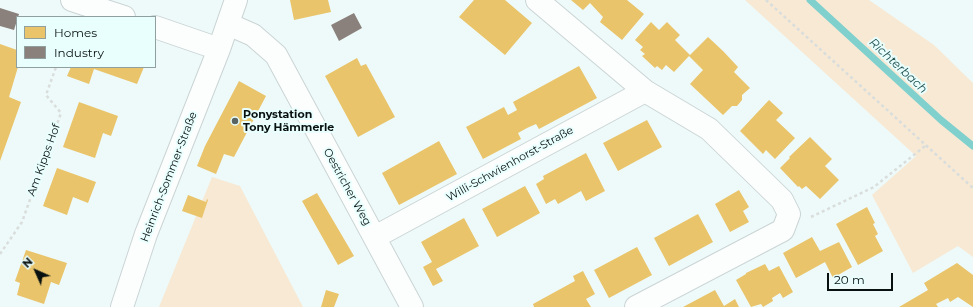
<!DOCTYPE html>
<meta charset="utf-8">
<style>
body{margin:0}
#map{position:relative;width:973px;height:307px;overflow:hidden;background:#eefaf9;font-family:Montserrat,sans-serif}
canvas{display:block}
.legend{position:absolute;left:16px;top:16px;width:140px;height:52px;box-sizing:border-box;background:#e9fffe;border:1px solid #8fa09f;margin:0;padding:5px 7px;list-style:none;font-size:12px;color:#091110}
.legend li{display:flex;align-items:center;gap:8px;height:20px}
.legend b{width:20px;border:1px solid #8fa09f}
.north{position:absolute;left:16px;top:251px;width:40px;height:40px;-webkit-text-stroke:3px #e9fffe;paint-order:stroke;rotate:315deg;font-size:11px;font-weight:700;line-height:16px;text-align:center;color:#091110}
.north::after{content:'';display:block;margin:auto;width:14px;height:18px;background:#091110;clip-path:polygon(50% 0,100% 100%,50% 72%,0 100%)}
.scale{position:absolute;left:827px;top:273px;width:66px;height:18px;box-sizing:border-box;border:2px solid #091110;border-top:0;padding-left:5px;font-size:12px;line-height:14px;white-space:nowrap;color:#091110;-webkit-text-stroke:3px #e9fffe;paint-order:stroke}
</style>
<div id="map">
<canvas width="973" height="307"></canvas>
<ul class="legend">
<li><b style="height:11px;background:#e9c46a"></b>Homes</li>
<li><b style="height:11px;background:#8a817c"></b>Industry</li>
</ul>
<div class="north">N</div>
<div class="scale">20 m</div>
</div>
<script>
const ctx = document.querySelector('canvas').getContext('2d');
ctx.lineJoin = 'round';
function paint(path, color) {
  ctx.fillStyle = color;
  ctx.fill(path, 'evenodd');
}
function trace(path, color, width, dash) {
  ctx.strokeStyle = color;
  ctx.lineWidth = width;
  ctx.lineCap = dash ? 'butt' : 'round';
  ctx.setLineDash(dash || []);
  ctx.stroke(path);
}
function drawText(font, color, halo, rows, align = 'center') {
  ctx.font = font + ' Montserrat,sans-serif';
  ctx.lineWidth = 4;
  ctx.setLineDash([]);
  ctx.textBaseline = 'middle';
  ctx.strokeStyle = halo;
  ctx.fillStyle = color;
  for (const [text, x, y, turn = 0] of rows) {
    ctx.save();
    ctx.translate(x, y);
    ctx.rotate((+turn || 0) * Math.PI / 180);
    ctx.textAlign = isNaN(turn) ? turn : align;
    if (halo) ctx.strokeText(text, 0, 0);
    ctx.fillText(text, 0, 0);
    ctx.restore();
  }
}
paint(new Path2D(`
 M745,0H869L934,45L973,83V257L958,246L913,273L872,195L916,156Z
 M212,177L240,186L303,307H159Z`), '#f7e9d4');
paint(new Path2D(`
 M290,0H328L331,12L294,20Z
 M474,0H505L532,23L505,55L459,17Z
 M571,0H627L644,14L622,40L600,22L603,17L590,3L583,10Z
 M651,22L659,30L667,22L680,35L675,40L690,55L708,37L723,51L738,67L734,72L750,88L742,95V100L737,106H732L723,115L690,84L703,70L689,56L674,72L666,65L662,70L657,66L655,68L642,56L645,54L640,50L643,47L635,40Z
 M0,44L17,50V67H18L9,97L21,102L0,161Z
 M357,58L361,66L366,64L395,117L358,137L325,76Z
 M579,66L597,98L539,129L536,124L527,128L518,133L521,139L483,159L466,127L504,107L508,115L517,110L513,102Z
 M71,67H144L137,84L94,69L89,84L67,76Z
 M239,81L266,96L234,157L224,154L216,174L197,166L205,146Z
 M769,100L783,113L776,120L795,138L775,159L766,150L763,154L740,131Z
 M79,102L118,116L111,136L103,133L95,158L63,147Z
 M647,120L662,147L618,171L603,143Z
 M810,137L832,159L825,166L839,180L820,199L806,186L802,189L799,186L798,187L780,168L790,158L789,157Z
 M439,141L457,174L399,205L382,173Z
 M586,153L605,191L586,201L581,191L558,204L555,199L546,204L536,184L544,179L543,176Z
 M57,168L96,182L88,203L73,197L67,215L43,206Z
 M525,186L540,213L497,237L482,209Z
 M739,190L749,207L743,211L749,222L730,232L715,204Z
 M317,193L354,256L338,265L302,201Z
 M188,195L206,202L207,199L208,200L202,218L182,211Z
 M867,207L875,223L873,224L878,234L875,236L883,251L858,265L836,224Z
 M698,214L713,242L669,266L654,238Z
 M464,218L479,246L436,269L443,281L433,286L423,267L432,262L421,242Z
 M812,237L820,251L839,242L852,267L833,278L825,262L796,278L783,253Z
 M637,247L652,275L609,298L594,270Z
 M26,250L67,263L59,285L51,282L44,304L17,295L20,283L15,281Z
 M957,263L973,275V307L958,297L950,302L948,298L936,304L938,307H899L928,290L924,283Z
 M765,264L769,271L779,266L793,292L783,298L780,293L772,298L773,301L763,307L761,304L751,307L736,280L746,274V273Z
 M583,271L595,294L586,299L591,307H534L533,304L575,281L573,276Z
 M326,290L339,294L334,307H321Z
 M715,290L724,306L735,299L739,307H683Z`), '#e9c46a');
paint(new Path2D(`
 M0,8L19,14L14,30L0,26Z
 M354,13L362,28L339,41L331,25Z`), '#8a817c');
trace(new Path2D(`
 M810,0L941,120L973,146`), '#80d0ce', 7);
const minor = new Path2D(`
 M72,0L124,17
 M537,0L645,91L709,129L782,200L789,214L783,230L636,307
 M228,24L253,35L276,55L412,307
 M155,27L219,49
 M375,237L645,91
 M122,307L146,234L219,49L236,0`);
trace(minor, '#cbd4d4', 24);
trace(new Path2D(`
 M766,0L973,188
 M811,217L874,187L925,146
 M0,254L22,222L61,113L46,95L56,67`), '#d9dddc', 2.5, [3, 3]);
trace(minor, '#fcfefe', 22);
for (const [x, y, r, color] of [
 [235,121,4,"#596362"]
]) {
  const dot = new Path2D();
  dot.arc(x, y, r, 0, 2 * Math.PI);
  ctx.fillStyle = color;
  ctx.fill(dot);
  trace(dot, '#e9fffe', 1.5);
}
drawText('bold 11px', '#091110', '#e9fffe', [
 ["Ponystation",243,115],
 ["Tony Hämmerle",243,128]
], 'left');
drawText('11px', '#091110', '#e9fffe', [
 ["Am Kipps Hof",44,160,-70],
 ["Willi-Schwienhorst-Straße",510,164,-29],
 ["Heinrich-Sommer-Straße",169,177,-69],
 ["Oestricher Weg",347,187,61]
]);
drawText('italic 12px', '#225150', '#e9fffe', [
 ["Richterbach",898,66,43]
]);
</script>
